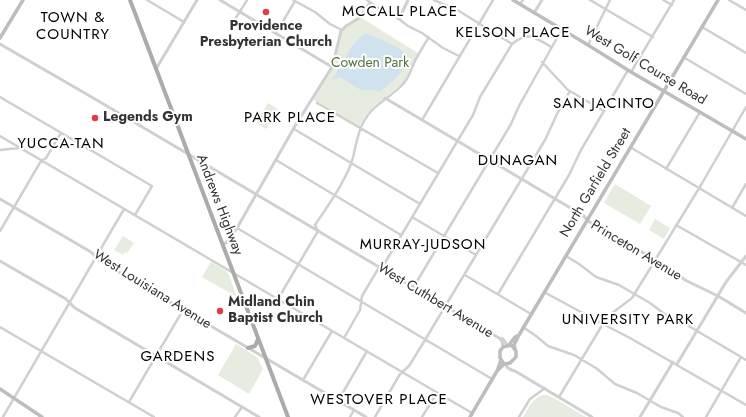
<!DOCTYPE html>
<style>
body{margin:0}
canvas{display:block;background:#fff}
</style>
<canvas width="746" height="417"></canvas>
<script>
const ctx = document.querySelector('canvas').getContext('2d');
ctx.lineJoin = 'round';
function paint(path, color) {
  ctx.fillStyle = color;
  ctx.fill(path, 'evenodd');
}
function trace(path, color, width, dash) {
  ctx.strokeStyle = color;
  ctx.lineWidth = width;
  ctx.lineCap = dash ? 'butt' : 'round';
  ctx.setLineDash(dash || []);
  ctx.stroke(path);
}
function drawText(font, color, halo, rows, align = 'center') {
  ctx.font = font + ' Jost,sans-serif';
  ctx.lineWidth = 4;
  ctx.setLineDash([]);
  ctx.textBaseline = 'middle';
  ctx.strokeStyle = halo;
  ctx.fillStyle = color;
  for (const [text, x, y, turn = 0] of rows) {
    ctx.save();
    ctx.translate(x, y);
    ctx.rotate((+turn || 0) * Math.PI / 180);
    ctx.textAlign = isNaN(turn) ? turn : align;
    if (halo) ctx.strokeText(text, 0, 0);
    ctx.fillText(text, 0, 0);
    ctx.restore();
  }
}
paint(new Path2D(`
 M360,17L418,53L409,75L403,83L374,106L365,116L359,127L312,99L333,64L341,31Z
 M268,103L278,109L266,129L256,123Z
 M615,184L651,206L640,224L604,203Z
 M655,219L670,228L664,239L649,230Z
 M123,236L134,243L127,253L125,252L123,255L114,250Z
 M211,262L225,270L229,275L237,297L202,277Z
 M236,344L257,357L263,369L249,394L218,375Z
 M546,395L554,398L586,417H523C529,407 533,396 546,395Z`), '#e6ecdf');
paint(new Path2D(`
 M366,33L397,47L406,55C408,71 391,83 379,92C371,88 370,91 363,90C355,89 347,80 340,77L332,80L343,63L350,49L362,35Z`), '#cfe2ee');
trace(new Path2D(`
 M147,0L184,22
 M293,0L315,12L330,24L342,30
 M367,0L381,10L390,13L399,19L408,26L422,33L443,48L459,56
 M434,0L459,11L512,44
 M590,0L653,37
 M663,0L672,5
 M729,0L746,10
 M520,4L523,0
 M231,26L247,0
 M702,27L746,53
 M276,33L295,1
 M588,45L610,0
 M683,57L746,94
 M542,62L568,90L604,111
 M631,72L674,0
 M0,97L152,186L135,215
 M317,103L438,173
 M422,120L493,0
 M294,129L420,204
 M0,136L472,413
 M630,147L746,216
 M0,150L19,148
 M276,160L401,235
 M666,169L700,112
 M732,208L746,184
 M412,217L476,255
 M676,225L746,265
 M237,228L492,379
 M0,231L41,161L46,158L61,133
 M566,256L579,264L596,277L619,285L650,303L666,315L682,322L746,360
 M465,275L531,314
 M413,288L511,124L519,106L562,29
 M544,292L603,324L630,338L746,405
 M498,294L569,175L581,150L628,70
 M278,299L318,231L315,225C328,206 342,186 351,164C356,150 356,135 364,121C373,104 392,97 404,83C410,76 411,69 415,61C419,53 424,45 429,37
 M0,327L154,417
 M523,327L536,336L548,346L574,355L596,368L615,384L637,393L661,407L678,413L683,417
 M344,338L360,310L362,296L378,269L383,266L473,115L480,97L512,44C528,31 535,37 551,47
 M303,380L332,331
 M559,397L607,317L632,298L701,185L746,107
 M338,401L367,351
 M129,402L183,310
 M3,417L124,209
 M235,417L242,407
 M350,417L354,410
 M375,417L400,374L409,366L425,340L545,140L557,114L570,91
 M422,417L437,393
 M519,417L530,399L545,388
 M706,417L741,357`), '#d0d0d0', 2.5);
trace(new Path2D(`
 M220,0L332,67
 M534,13L542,0
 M399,19L408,0
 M0,44L95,99L499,338L503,339L507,345
 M156,69L197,0
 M385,98L584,216L587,220L616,241L642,252L671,269L685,280L718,296L746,313
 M0,199L91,252L100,261L366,417
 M223,245L228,241L237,228L295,126L332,67L334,60L341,31L346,26L359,18L370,3
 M0,261L66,299L75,308L259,417
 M499,338L502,341L503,347
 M505,364C507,368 510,370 515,371L592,417
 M677,364L726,282L746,256
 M640,417L673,362`), '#d0d0d0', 3);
trace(new Path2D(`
 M513,0L588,45L631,72L746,139
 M0,38L23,0
 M509,345L515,337L519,335
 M511,345L516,351V357L510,363L504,364L500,358V351L503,347Z
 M515,348L514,345L519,335L718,0
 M497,371L501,360
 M0,389L42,417
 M470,417L497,371L504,364`), '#bdbdbd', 3.5);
trace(new Path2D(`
 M130,0L288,417
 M248,348L255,346L258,339`), '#ababab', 4);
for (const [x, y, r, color] of [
 [266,12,4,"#e63946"],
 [95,118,4,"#e63946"],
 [220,311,4,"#e63946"]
]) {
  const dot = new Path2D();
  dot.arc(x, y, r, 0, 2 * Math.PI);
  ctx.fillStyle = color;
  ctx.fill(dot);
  trace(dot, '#fff', 1.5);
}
drawText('bold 14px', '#333', '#fff', [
 ["Providence",266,27,"center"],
 ["Presbyterian Church",266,43,"center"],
 ["Legends Gym",103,118],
 ["Midland Chin",228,303],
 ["Baptist Church",228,319]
], 'left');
drawText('14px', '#56703f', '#fff', [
 ["Cowden Park",370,64]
]);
drawText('14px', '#333', '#fff', [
 ["West Golf Course Road",645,66,31],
 ["North Garfield Street",596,183,-59],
 ["Andrews Highway",219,205,69],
 ["Princeton Avenue",636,251,31],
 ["West Louisiana Avenue",152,290,32],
 ["West Cuthbert Avenue",435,301,31]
]);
ctx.letterSpacing = '1px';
drawText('15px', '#000', '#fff', [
 ["MCCALL PLACE",400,12],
 ["TOWN &",73,18],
 ["COUNTRY",73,35],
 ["KELSON PLACE",513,33],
 ["SAN JACINTO",604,104],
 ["PARK PLACE",290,118],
 ["YUCCA-TAN",61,144],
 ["DUNAGAN",518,161],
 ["MURRAY-JUDSON",423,245],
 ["UNIVERSITY PARK",628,320],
 ["GARDENS",178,357],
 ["WESTOVER PLACE",379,400]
]);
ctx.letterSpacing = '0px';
</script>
